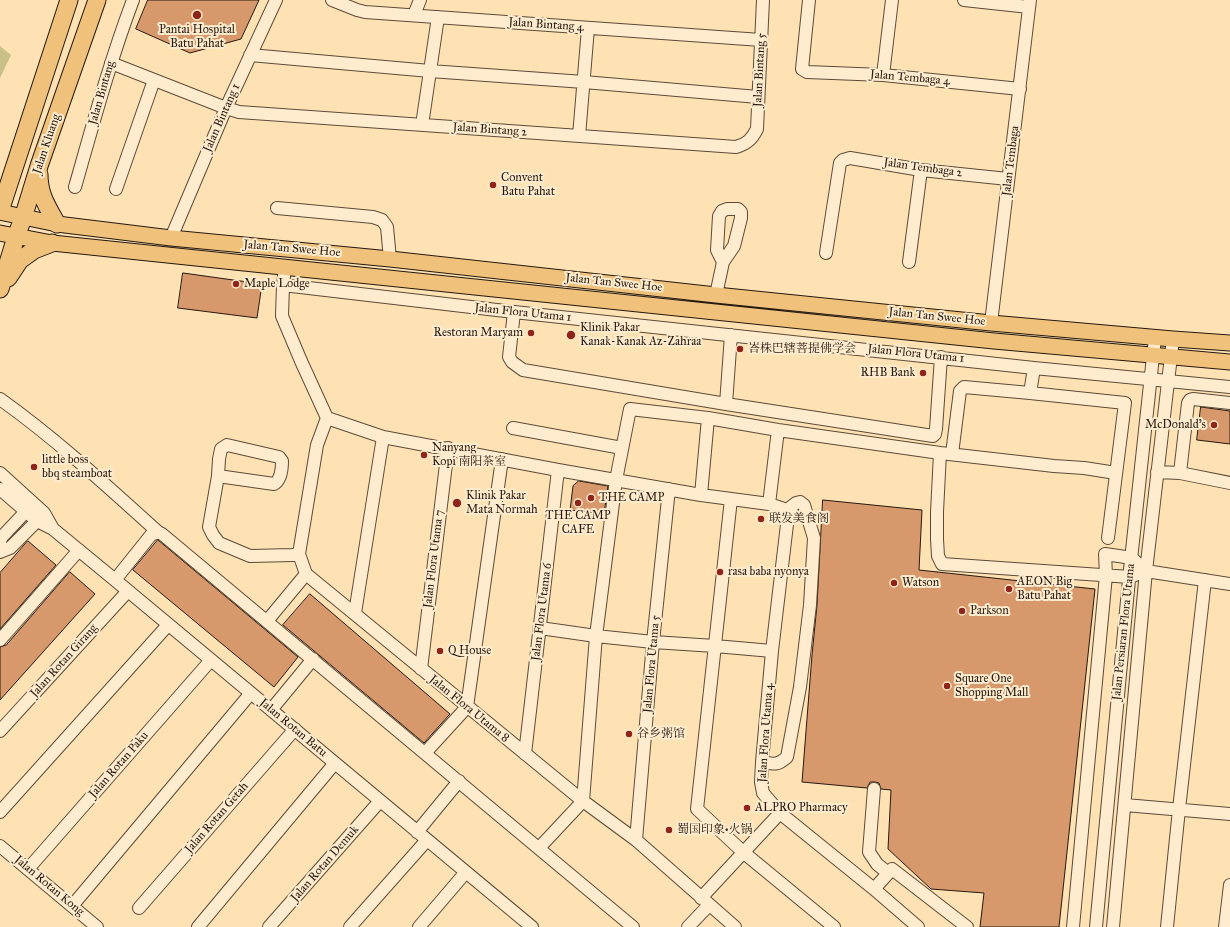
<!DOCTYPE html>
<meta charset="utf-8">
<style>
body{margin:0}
canvas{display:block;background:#ffe2b4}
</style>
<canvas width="1230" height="927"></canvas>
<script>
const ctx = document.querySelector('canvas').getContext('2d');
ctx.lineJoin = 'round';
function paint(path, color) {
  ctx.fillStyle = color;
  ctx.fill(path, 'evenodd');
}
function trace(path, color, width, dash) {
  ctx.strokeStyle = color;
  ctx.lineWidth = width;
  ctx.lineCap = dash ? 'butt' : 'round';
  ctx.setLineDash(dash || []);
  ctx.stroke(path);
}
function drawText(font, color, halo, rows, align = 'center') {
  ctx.font = font + ' "IM FELL Great Primer","Noto Serif SC",serif';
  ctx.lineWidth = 4;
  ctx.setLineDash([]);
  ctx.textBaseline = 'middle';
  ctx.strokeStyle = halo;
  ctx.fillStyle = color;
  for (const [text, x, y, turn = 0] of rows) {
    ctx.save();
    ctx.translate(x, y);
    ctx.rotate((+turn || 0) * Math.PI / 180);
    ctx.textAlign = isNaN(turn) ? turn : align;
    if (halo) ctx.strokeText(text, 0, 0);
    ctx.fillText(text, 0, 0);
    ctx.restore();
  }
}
paint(new Path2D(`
 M0,46L11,55L0,78Z`), '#c9c087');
const building = new Path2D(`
 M148,0H259L241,39L190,53L136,29Z
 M183,273L262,284L257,318L178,308Z
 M1201,407L1230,411V444L1197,440Z
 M579,481L608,486L604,514L570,510L573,486Z
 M823,500L922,510L919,570L1095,589L1059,927H980L984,893L931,889L888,849L891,790L881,789L879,783L875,782H870L867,788L802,782L812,655L817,605Z
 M158,540L298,657L274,687L133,570Z
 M28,541L56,565L0,629V573Z
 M70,572L95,594L0,700V647L6,645Z
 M310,594L450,714L424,743L283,625Z`);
paint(building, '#d7986c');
trace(building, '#24190f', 1);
const minor = new Path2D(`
 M332,0L357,10L365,12L761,40
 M809,0L802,69L807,72L883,75L1020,89
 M964,0L1029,7
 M414,15L420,0
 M250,55L430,71L584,82L758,97
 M111,63L226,108L239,112L736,147C747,144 752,139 757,129L763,0
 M883,75L892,0
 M422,125L438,17
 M579,136L588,28
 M75,187C93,124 110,61 133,0
 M116,189L154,80
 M277,208L373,217L382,220L387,227L390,259
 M171,238L226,108L276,0
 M826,253L840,163L843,160L850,158L921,170L1008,179
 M909,262L921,170
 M285,267L283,285L282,316L301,361L327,418
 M283,285L514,312L1034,368L1230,387
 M716,295L723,262L734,246L741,218V212L738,209H727L722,211L719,216L717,250L723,262
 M514,312L509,357L512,362L523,370L726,404L933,436L935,434L936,429L941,357
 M991,323L1030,0
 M1034,368L1030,393L1125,403L1108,538
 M0,399C56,439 107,486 158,532
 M726,404L731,335
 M513,428L622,448
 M940,453L937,512V539L938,556L942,564L1130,577L1146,571L1230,584
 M952,454L960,391L964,387L1030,393
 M1157,472L1180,473L1230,483
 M0,473L44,513L53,529
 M1180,473L1188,403L1190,400L1193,399L1230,403
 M218,476L274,484C281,480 282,468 282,461L279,457L227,445L221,449L219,459L218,476L209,527L213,535L219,543L250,556L293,555L299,554
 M0,489L37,521L53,529L115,580L532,927
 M701,495L708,418
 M731,499L697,809L743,852L834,927
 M769,504L778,430
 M0,543L1,538L31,506
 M0,552L10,548L42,516
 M115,580L151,535L158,532L162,534L633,927
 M355,613L383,437
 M267,621L306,574
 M540,628L596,636L653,642L715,646L772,651
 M0,640L79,550
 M421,669L448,448
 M271,710L313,659
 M0,731L128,591
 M425,753L467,707L502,459
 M525,754L558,470
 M762,762C774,764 777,766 787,757L800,687L810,605L814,538L804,505L800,502L796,503L787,510
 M874,789L869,852L877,864L888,873
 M1125,805L1230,814
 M0,812L168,625
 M417,832L459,781
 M636,840L653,642L669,489
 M0,846L97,927
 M539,848L583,801L596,636L616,480L630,409L708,418L778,430L940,453L1054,466L1084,468L1116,473
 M28,869L211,660
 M874,889L892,869L967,927
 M701,898L780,813
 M72,906L251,693
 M139,908L295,729
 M198,927L335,763
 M269,927L380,801
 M350,927L427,840
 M419,927L466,872
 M688,927L709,905
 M735,927L636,840L583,801L306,574L299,554L317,445L327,418L383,437L558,470L701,495L769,504L787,510L788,516L772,651L762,762L761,782L763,793L780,813L874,889L918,927
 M1073,927L1106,575L1105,554L1132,558L1138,564
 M1096,927L1130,569L1155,338
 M1113,927L1146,571L1173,339
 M1167,927L1179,809L1205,580
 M1225,927L1230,885`);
const major = new Path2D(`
 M0,212L57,224L171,238L390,259L716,295L991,323L1173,339L1230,343
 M0,233L52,243L994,341L1230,362`);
const highway = new Path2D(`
 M39,174C39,195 47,206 57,224
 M0,211L69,0
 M8,278L20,260L34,250L52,243
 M0,289L16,237L23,218L39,166L97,0`);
trace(minor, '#5b4b38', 14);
trace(major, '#24190f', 17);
trace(highway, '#24190f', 19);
trace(minor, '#ffecce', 12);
trace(major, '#f0c17a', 15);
trace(highway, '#f0c17a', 17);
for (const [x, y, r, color] of [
 [197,15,5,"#8f2418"],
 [493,185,4,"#8f2418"],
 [236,284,4,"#8f2418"],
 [531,333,4,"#8f2418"],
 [571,335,5,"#8f2418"],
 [740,349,4,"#8f2418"],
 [923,373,4,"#8f2418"],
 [1214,425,4,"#8f2418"],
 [424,455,4,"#8f2418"],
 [34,467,4,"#8f2418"],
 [591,498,4,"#8f2418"],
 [457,503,5,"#8f2418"],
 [578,503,4,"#8f2418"],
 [761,519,4,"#8f2418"],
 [720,572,4,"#8f2418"],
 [894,583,4,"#8f2418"],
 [1009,589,4,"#8f2418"],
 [962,611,4,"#8f2418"],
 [440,651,4,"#8f2418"],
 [947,686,4,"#8f2418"],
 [629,734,4,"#8f2418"],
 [747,808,4,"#8f2418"],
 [669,830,4,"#8f2418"]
]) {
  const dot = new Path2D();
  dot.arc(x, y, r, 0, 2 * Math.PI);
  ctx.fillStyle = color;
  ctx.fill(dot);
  trace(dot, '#ffecce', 1.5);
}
drawText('12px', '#24190f', '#ffecce', [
 ["Jalan Bintang 4",546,25,4],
 ["Jalan Bintang 5",760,70,-87],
 ["Jalan Tembaga 4",910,78,5],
 ["Jalan Bintang",102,93,-74],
 ["Jalan Bintang 1",222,118,-66],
 ["Jalan Bintang 2",490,130,4],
 ["Jalan Kluang",47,144,-71],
 ["Jalan Tembaga",1011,161,-83],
 ["Jalan Tembaga 2",923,168,8],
 ["Jalan Tan Swee Hoe",292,249,5],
 ["Jalan Tan Swee Hoe",614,283,6],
 ["Jalan Flora Utama 1",523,313,6],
 ["Jalan Tan Swee Hoe",937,317,6],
 ["Jalan Flora Utama 1",916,354,6],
 ["Jalan Flora Utama 7",434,559,-83],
 ["Jalan Flora Utama 6",542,612,-83],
 ["Jalan Persiaran Flora Utama",1124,632,-84],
 ["Jalan Rotan Girang",64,661,-48],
 ["Jalan Flora Utama 5",652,664,-85],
 ["Jalan Flora Utama 8",469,709,39],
 ["Jalan Rotan Batu",293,728,40],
 ["Jalan Flora Utama 4",766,733,-86],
 ["Jalan Rotan Paku",119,765,-49],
 ["Jalan Rotan Getah",217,818,-49],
 ["Jalan Rotan Demuk",325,864,-49],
 ["Jalan Rotan Kong",49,886,40]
]);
drawText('12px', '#24190f', '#ffecce', [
 ["Pantai Hospital",197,30,"center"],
 ["Batu Pahat",197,44,"center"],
 ["Convent",501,178],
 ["Batu Pahat",501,192],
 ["Maple Lodge",244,284],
 ["Klinik Pakar",580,328],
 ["Kanak-Kanak Az-Zahraa",580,342],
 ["Restoran Maryam",523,333,"right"],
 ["峇株巴辖菩提佛学会",748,349],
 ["RHB Bank",915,373,"right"],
 ["McDonald's",1206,425,"right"],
 ["Nanyang",432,448],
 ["Kopi 南阳茶室",432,462],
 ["little boss",42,460],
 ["bbq steamboat",42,474],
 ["Klinik Pakar",466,496],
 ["Mata Normah",466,510],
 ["THE CAMP",599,498],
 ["THE CAMP",578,516,"center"],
 ["CAFE",578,530,"center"],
 ["联发美食阁",769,519],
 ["rasa baba nyonya",728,572],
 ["AEON Big",1017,582],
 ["Batu Pahat",1017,596],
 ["Watson",902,583],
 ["Parkson",970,611],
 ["Q House",448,651],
 ["Square One",955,679],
 ["Shopping Mall",955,693],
 ["谷乡粥馆",637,734],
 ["ALPRO Pharmacy",755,808],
 ["蜀国印象•火锅",677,830]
], 'left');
</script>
